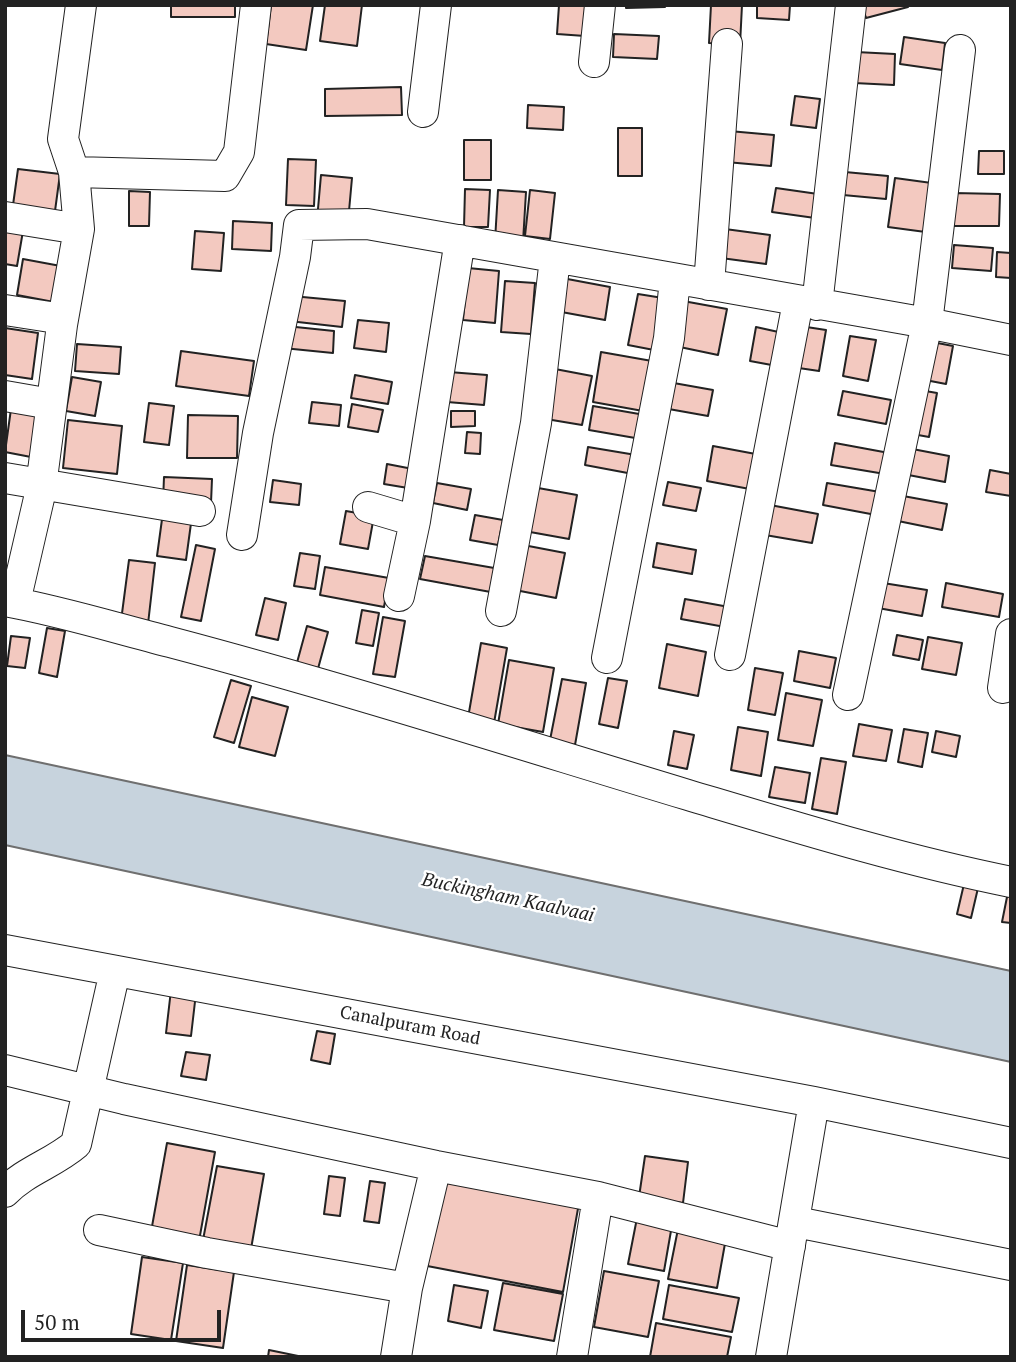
<!DOCTYPE html>
<style>
body{margin:0}
#map{position:relative;width:1016px;height:1362px;overflow:hidden;background:#fff;font-family:"PT Serif",serif}
canvas{display:block}
.frame{position:absolute;inset:0;border:7px solid #222;pointer-events:none}
.scale{position:absolute;left:21px;top:1310px;width:200px;height:32px;box-sizing:border-box;border:4px solid #222;border-top:0;padding-left:9px;font-size:21px;line-height:24px;white-space:nowrap;color:#222;-webkit-text-stroke:5px #fff;paint-order:stroke}
</style>
<div id="map">
<canvas width="1016" height="1362"></canvas>
<div class="frame"></div>
<div class="scale">50 m</div>
</div>
<script>
const ctx = document.querySelector('canvas').getContext('2d');
ctx.lineJoin = 'round';
function paint(path, color) {
  ctx.fillStyle = color;
  ctx.fill(path, 'evenodd');
}
function trace(path, color, width, dash) {
  ctx.strokeStyle = color;
  ctx.lineWidth = width;
  ctx.lineCap = dash ? 'butt' : 'round';
  ctx.setLineDash(dash || []);
  ctx.stroke(path);
}
function drawText(font, color, halo, rows, align = 'center') {
  ctx.font = font + ' "PT Serif",serif';
  ctx.lineWidth = 5;
  ctx.setLineDash([]);
  ctx.textBaseline = 'middle';
  ctx.strokeStyle = halo;
  ctx.fillStyle = color;
  for (const [text, x, y, turn = 0] of rows) {
    ctx.save();
    ctx.translate(x, y);
    ctx.rotate((+turn || 0) * Math.PI / 180);
    ctx.textAlign = isNaN(turn) ? turn : align;
    if (halo) ctx.strokeText(text, 0, 0);
    ctx.fillText(text, 0, 0);
    ctx.restore();
  }
}
const water = new Path2D(`
 M5,755L1011,971V1062L5,845Z`);
paint(water, '#c7d3dd');
trace(water, '#6f6f6f', 2);
const building = new Path2D(`
 M171,5H235V17H171Z
 M271,5H313L306,50L266,44Z
 M325,5H362L357,46L320,41Z
 M559,5H588L585,36L557,34Z
 M626,5H665V7L626,8Z
 M711,5H742L740,45L709,43Z
 M757,5H790L789,20L757,18Z
 M862,5H907L908,7L866,18Z
 M614,34L659,36L657,59L613,57Z
 M904,37L945,43L942,70L900,64Z
 M856,52L895,54L894,85L854,83Z
 M401,87L402,115L325,116V89Z
 M795,96L820,99L816,128L791,125Z
 M528,105L564,107L563,130L527,128Z
 M618,128H642V176H618Z
 M729,131L774,135L771,166L726,162Z
 M464,140H491V180H464Z
 M979,151H1004V174H978Z
 M288,159L316,160L314,206L286,205Z
 M18,169L60,174L55,211L13,205Z
 M845,172L888,176L886,199L843,195Z
 M321,175L352,178L348,222L317,220Z
 M895,178L939,184L933,233L888,227Z
 M776,188L818,194L815,218L772,212Z
 M465,189L490,190L488,227H464Z
 M498,190L526,192L523,242L495,241Z
 M530,190L555,193L550,239L525,236Z
 M129,191L150,192L149,226H129Z
 M954,193L1000,194L999,226H953Z
 M233,221L272,223L271,251L232,249Z
 M5,229L23,231L17,266L5,264Z
 M725,229L770,235L766,264L721,258Z
 M195,231L224,233L221,271L192,269Z
 M954,245L993,248L991,271L952,268Z
 M997,252L1011,253V278L996,277Z
 M23,259L66,267L59,303L17,295Z
 M468,268L499,271L495,323L463,320Z
 M562,278L610,287L605,320L556,311Z
 M505,281L535,283L531,334L501,332Z
 M638,294L663,298L654,350L628,345Z
 M292,296L345,301L342,327L289,321Z
 M683,301L727,309L718,355L675,346Z
 M358,320L389,323L386,352L354,348Z
 M286,326L334,331L333,353L283,348Z
 M800,326L826,330L819,371L792,367Z
 M756,327L783,333L777,366L750,361Z
 M5,328L38,333L32,379L5,375Z
 M850,336L876,340L868,381L843,376Z
 M927,341L953,346L946,384L920,379Z
 M77,344L121,347L119,374L75,371Z
 M181,351L254,361L249,396L176,386Z
 M601,352L652,361L643,411L593,402Z
 M555,369L592,376L582,425L546,419Z
 M449,372L487,375L484,405L447,402Z
 M355,375L392,382L388,404L351,398Z
 M72,377L101,382L95,416L66,411Z
 M668,382L713,390L708,416L663,408Z
 M914,389L937,393L929,437L907,433Z
 M843,391L891,400L886,424L838,415Z
 M312,402L341,405L339,426L309,423Z
 M149,403L174,406L169,445L144,442Z
 M352,404L383,410L378,432L348,427Z
 M593,406L645,415L641,439L589,430Z
 M11,409L39,415L31,457L5,452Z
 M451,411H475V426L451,427Z
 M188,415L238,416L237,458H187Z
 M68,420L122,426L117,474L63,468Z
 M467,432L481,433L480,454L465,453Z
 M835,443L889,453L885,474L831,465Z
 M713,446L761,455L755,490L707,481Z
 M588,447L636,455L633,474L585,465Z
 M902,447L949,456L945,482L898,473Z
 M387,464L418,470L414,489L384,484Z
 M990,470L1011,474V496L986,492Z
 M164,477L212,479L211,503L163,502Z
 M273,480L301,484L299,505L270,502Z
 M668,482L701,488L696,511L663,505Z
 M437,483L471,489L467,510L433,503Z
 M827,483L880,492L876,515L823,505Z
 M527,486L577,495L569,539L519,530Z
 M903,496L947,504L942,530L898,521Z
 M770,505L818,514L812,543L765,535Z
 M346,511L374,516L368,549L340,544Z
 M163,512L192,516L186,560L157,556Z
 M475,515L503,520L498,545L470,540Z
 M657,543L696,550L692,574L653,567Z
 M518,544L565,553L556,598L510,589Z
 M196,545L215,549L201,621L181,617Z
 M300,553L320,556L315,589L294,586Z
 M425,556L500,569L496,593L420,579Z
 M129,560L155,563L148,624L121,621Z
 M325,567L389,578L384,607L320,595Z
 M883,583L927,590L922,616L878,608Z
 M946,583L1003,594L999,617L942,607Z
 M265,598L286,603L278,640L256,635Z
 M685,599L729,607L725,627L681,619Z
 M362,610L379,613L373,646L356,643Z
 M383,617L405,621L395,677L373,674Z
 M307,626L328,632L316,676L295,670Z
 M47,628L65,631L57,677L39,673Z
 M897,635L923,640L919,660L893,655Z
 M11,636L30,638L25,668L7,666Z
 M928,637L962,643L956,675L922,669Z
 M481,643L507,648L494,723L468,718Z
 M667,644L706,652L698,696L659,688Z
 M799,651L836,658L830,688L794,681Z
 M509,660L554,668L543,732L498,724Z
 M755,668L783,673L775,715L748,710Z
 M608,678L627,681L618,728L599,724Z
 M562,679L586,683L575,745L550,740Z
 M231,680L251,686L234,743L214,737Z
 M786,693L822,700L813,746L778,740Z
 M252,697L288,707L275,756L239,747Z
 M859,724L892,730L886,761L853,756Z
 M738,727L768,732L761,776L731,770Z
 M904,729L928,733L922,767L898,762Z
 M674,731L694,735L687,769L668,765Z
 M936,731L960,736L956,757L932,752Z
 M821,758L846,762L837,814L812,809Z
 M775,767L810,773L805,803L769,797Z
 M964,884L978,888L971,918L957,914Z
 M1009,887L1011,888V923L1002,922Z
 M171,990L196,993L191,1036L166,1033Z
 M317,1031L335,1034L330,1064L311,1060Z
 M186,1052L210,1055L206,1080L181,1076Z
 M167,1143L215,1152L199,1241L151,1232Z
 M645,1156L688,1162L683,1203L639,1197Z
 M217,1166L264,1174L251,1249L203,1240Z
 M329,1176L345,1178L340,1216L324,1214Z
 M438,1176L579,1203L563,1292L422,1265Z
 M370,1181L385,1183L379,1223L364,1221Z
 M637,1218L672,1225L664,1271L628,1264Z
 M678,1229L726,1238L717,1288L668,1279Z
 M142,1257L183,1263L171,1340L131,1334Z
 M187,1265L234,1272L223,1348L176,1341Z
 M604,1271L659,1281L648,1337L594,1327Z
 M503,1283L563,1294L554,1341L494,1330Z
 M454,1285L488,1291L481,1328L448,1321Z
 M669,1285L739,1298L732,1332L663,1319Z
 M656,1323L731,1337L727,1357H650Z
 M269,1350L303,1357H268Z`);
paint(building, '#f3c9c0');
trace(building, '#222', 2);
const minor = new Path2D(`
 M594,62L600,5
 M423,112L436,5
 M74,172L225,176L239,152L256,5
 M5,217L79,229
 M709,285L727,44
 M817,305L851,5
 M5,310L63,319
 M5,396L51,404
 M5,478L200,511
 M368,507L415,521
 M242,535L258,433L295,257L299,225L367,224L927,323L1011,340
 M399,596L415,521L460,240
 M5,601C61,611 115,628 170,642C344,688 516,743 688,795C795,827 902,860 1011,882
 M15,602L40,494L62,325L79,229L74,172L63,139L81,5
 M501,611L536,423L555,258
 M730,655L798,302
 M607,658L669,338L675,279
 M1003,688L1011,634
 M848,695L927,323L960,50
 M5,950L814,1102L1011,1143
 M5,1070L124,1099L436,1166L598,1197L572,1357
 M5,1192C25,1171 54,1163 76,1144L115,971
 M598,1197L790,1246
 M796,1222L1011,1265
 M99,1230L207,1253L407,1288
 M396,1357L407,1288L436,1166
 M771,1357L814,1102`);
trace(minor, '#222', 32);
trace(minor, '#fff', 30);
drawText('18px', '#222', '#fff', [
 ["Canalpuram Road",410,1026,11]
]);
drawText('italic 19px', '#222', '#fff', [
 ["Buckingham Kaalvaai",508,898,12]
]);
</script>
